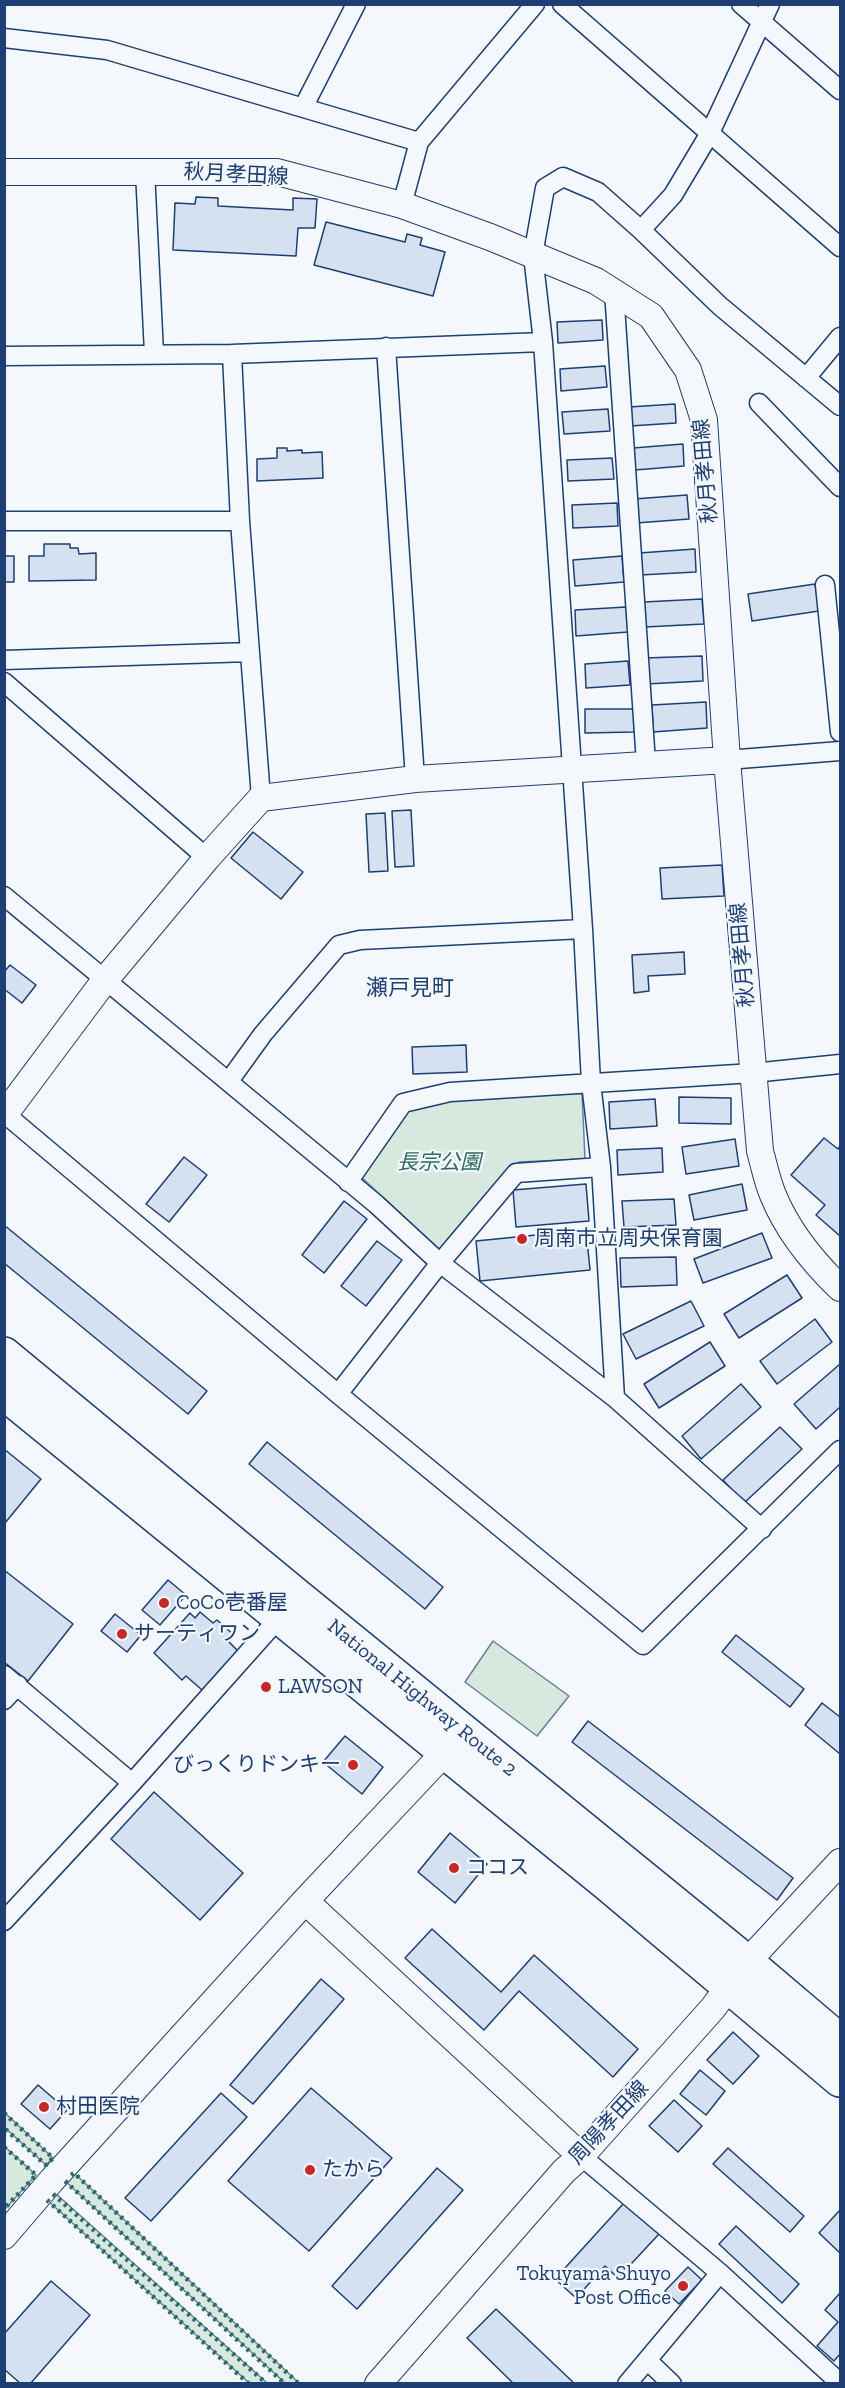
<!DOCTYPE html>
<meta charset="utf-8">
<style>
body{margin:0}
#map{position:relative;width:845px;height:2388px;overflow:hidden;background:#f4f7fb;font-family:"Zilla Slab",serif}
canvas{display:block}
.frame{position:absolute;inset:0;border:6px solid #1d3f73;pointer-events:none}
</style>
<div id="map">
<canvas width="845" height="2388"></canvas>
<div class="frame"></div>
</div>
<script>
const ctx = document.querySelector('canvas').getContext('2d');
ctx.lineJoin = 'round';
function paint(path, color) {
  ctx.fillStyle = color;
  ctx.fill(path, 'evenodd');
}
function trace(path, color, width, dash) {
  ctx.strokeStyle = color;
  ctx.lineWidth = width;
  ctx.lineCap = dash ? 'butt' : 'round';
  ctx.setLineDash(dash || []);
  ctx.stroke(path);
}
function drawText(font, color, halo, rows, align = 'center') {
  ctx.font = font + ' "Zilla Slab","Noto Sans JP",serif';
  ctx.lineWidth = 4.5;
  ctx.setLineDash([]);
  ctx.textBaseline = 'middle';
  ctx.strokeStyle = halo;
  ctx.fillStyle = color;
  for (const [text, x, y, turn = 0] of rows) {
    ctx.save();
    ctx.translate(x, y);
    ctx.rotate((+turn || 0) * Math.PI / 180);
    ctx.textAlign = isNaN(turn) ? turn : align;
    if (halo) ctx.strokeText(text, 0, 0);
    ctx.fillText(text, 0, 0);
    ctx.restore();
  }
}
const green = new Path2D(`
 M582,1093L585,1159L519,1162L507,1170L439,1250L360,1176L406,1111L438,1102Z
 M493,1641L569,1696L537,1736L465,1682Z
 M5,2113L53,2158L46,2165L5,2128Z
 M5,2147L36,2175L5,2209Z
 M74,2173L299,2383H285L65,2181Z
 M54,2192L267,2383H249L47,2200Z`);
paint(green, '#d7e8df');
trace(green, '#687fa3', 1.5);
const building = new Path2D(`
 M196,197L218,198V206L293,210V198L317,199L315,228H298L296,256L173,250L175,203L195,204Z
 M326,222L405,242L407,234L422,238L420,245L445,252L433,296L314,265Z
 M602,320L603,340L558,343L557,322Z
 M605,366L607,387L561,391L560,369Z
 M675,404L676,423L630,426L629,407Z
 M608,409L610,431L564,434L562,412Z
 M683,444L684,466L635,470L633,448Z
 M277,448H287V451L302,450V453L322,452L323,478L257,481V459L277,458Z
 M612,458L614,479L568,481L567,460Z
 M687,495L689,519L636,523L634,499Z
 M617,503L618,526L573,528L572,505Z
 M44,544H70V548H78L79,554L96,553V580L29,581V556H44Z
 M695,549L696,572L640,575L639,553Z
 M4,556H14V582H4Z
 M622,556L624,582L575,586L573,560Z
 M815,584L819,611L752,621L748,594Z
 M702,599L704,624L645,627L644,602Z
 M626,607L628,632L576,636L575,610Z
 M702,656L703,681L646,684L645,658Z
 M628,661L630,685L586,688L585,664Z
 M706,702L707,728L653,732L652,705Z
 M585,709H634V732L585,733Z
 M411,810L414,866L395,867L392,811Z
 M385,813L388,871L369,872L366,814Z
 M253,832L303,872L281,899L231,858Z
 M722,865L724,896L662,899L660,868Z
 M684,952L685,974L648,976L649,991L634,993L632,955Z
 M10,965L36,985L22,1003L4,989V972Z
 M466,1045L467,1072L413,1074L412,1047Z
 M679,1097L731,1098V1124L679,1123Z
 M655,1099L657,1126L610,1129L609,1102Z
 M824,1138L838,1149L840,1146V1236L816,1215L825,1205L791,1175Z
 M735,1139L739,1166L686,1174L682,1147Z
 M662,1148L663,1172L618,1175L617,1150Z
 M184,1157L207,1175L169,1222L146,1204Z
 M586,1184L589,1221L516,1227L513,1190Z
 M742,1184L747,1210L694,1220L689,1195Z
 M674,1199L676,1225L624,1227L622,1201Z
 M344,1201L367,1219L324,1273L302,1255Z
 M4,1225L207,1391L188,1414L4,1263Z
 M586,1230L590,1270L480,1281L476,1241Z
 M762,1233L772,1258L703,1283L694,1259Z
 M377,1241L402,1260L366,1306L341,1286Z
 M676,1257L677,1285L621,1287L620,1258Z
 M787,1275L802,1298L739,1338L724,1314Z
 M691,1301L704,1326L636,1359L623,1334Z
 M815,1319L832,1342L777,1384L760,1361Z
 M710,1342L725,1366L659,1408L644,1384Z
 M840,1364V1407L816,1429L794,1404Z
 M741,1384L761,1407L701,1459L682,1436Z
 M780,1427L802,1449L744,1503L723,1480Z
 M267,1442L443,1587L425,1609L249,1464Z
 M4,1449L41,1479L5,1523H4Z
 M4,1570L73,1624L28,1681L4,1662Z
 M168,1580L186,1595L160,1625L142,1610Z
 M200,1612L213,1623L217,1620L234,1635L228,1641L238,1651L202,1690L186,1676L182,1680L154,1653L190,1613L195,1618Z
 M115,1614L141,1635L127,1652L101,1631Z
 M736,1635L804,1689L790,1707L722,1652Z
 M822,1703L840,1717V1754L805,1725Z
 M588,1721L793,1878L777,1900L572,1742Z
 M345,1736L383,1767L362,1794L323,1762Z
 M154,1792L243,1873L200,1920L111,1839Z
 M450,1833L487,1864L455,1903L418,1872Z
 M432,1929L501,1992L534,1955L638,2049L613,2077L519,1991L484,2030L405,1958Z
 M321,1979L344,1999L253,2104L230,2085Z
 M733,2032L759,2056L733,2084L707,2060Z
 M700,2070L725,2091L706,2115L680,2094Z
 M38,2085L67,2110L50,2129L21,2104Z
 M311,2088L392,2158L309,2251L228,2181Z
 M221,2093L247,2117L151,2221L125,2198Z
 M674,2100L702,2126L678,2152L649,2126Z
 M728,2148L804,2216L790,2232L713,2164Z
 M437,2168L463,2190L357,2309L332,2286Z
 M624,2203L659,2234L618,2278L605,2266L576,2298L555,2279Z
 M840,2210V2253L819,2233Z
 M736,2226L799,2284L782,2303L719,2244Z
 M688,2267L702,2280L679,2304L665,2291Z
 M51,2281L90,2315L30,2384H21L4,2369V2334Z
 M840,2293V2354L834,2361L817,2346L838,2322L825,2310Z
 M496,2309L575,2384H514L467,2338Z`);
paint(building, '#d5e0f0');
trace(building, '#1d3f73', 1.5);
const street = new Path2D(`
 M562,4L840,247
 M741,4L840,90
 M4,38L107,50L419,142
 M304,106L356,4
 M145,171L154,353
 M402,205L419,142L535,4
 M641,230L673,195L710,133L770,4
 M614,291L646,763
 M386,347L415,779
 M232,354L240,521L261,798
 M4,356L232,354L543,342
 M806,378L840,337
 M759,403L840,487
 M4,521H240
 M825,585L840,732
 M4,660L250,652
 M4,682L207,858
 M727,760L840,751
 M4,896L376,1204L440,1263L615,1398L762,1529
 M229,1081L263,1034L339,945L360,940L583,929
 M4,1113L338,1394L643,1645L840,1450
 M348,1182L403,1103L450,1092L753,1073L840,1064
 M338,1394L440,1263L516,1173L601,1167
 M615,1398L601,1167L591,1083L583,929L543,342L533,255L545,188L563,177L598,192L641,230L720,306L840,406
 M4,1675L132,1783
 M4,1700L18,1685
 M4,1921L132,1783L279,1618
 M581,2156L720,2273L840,2383
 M647,2360L672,2384
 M627,2384L720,2273`);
const secondary = new Path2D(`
 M4,172H277L402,205L490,237L596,281L651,316L688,370L704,420L727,760L760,1151C764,1165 767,1181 773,1195C788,1232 812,1261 840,1288
 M5,1114L105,980L207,858L261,798L415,779L727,760
 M305,1901L581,2156
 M4,2236L52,2180L305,1901L445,1752
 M378,2384L564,2171L581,2156L713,2008L747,1962L840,1862`);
const highway = new Path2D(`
 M4,1354L296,1595L747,1962L840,2041
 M4,1393L607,1884L840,2080`);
trace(street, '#1d3f73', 21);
trace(secondary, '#1d3f73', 28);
trace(highway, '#1d3f73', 36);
trace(street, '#f4f7fb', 18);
trace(secondary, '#f4f7fb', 26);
trace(highway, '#f4f7fb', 33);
trace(new Path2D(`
 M4,2113L53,2158L46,2165L4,2128
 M4,2147L36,2175L4,2209
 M71,2175L74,2173L299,2384
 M65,2181L285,2384
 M53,2194L267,2384
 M47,2200L249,2384`), '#2c6c60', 4.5, [3, 4.5]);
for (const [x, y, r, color] of [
 [522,1239,6,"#c62828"],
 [164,1603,6,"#c62828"],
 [122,1634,6,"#c62828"],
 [266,1687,6,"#c62828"],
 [353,1765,6,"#c62828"],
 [454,1868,6,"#c62828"],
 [44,2107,6,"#c62828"],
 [310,2170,6,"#c62828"],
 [683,2286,6,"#c62828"]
]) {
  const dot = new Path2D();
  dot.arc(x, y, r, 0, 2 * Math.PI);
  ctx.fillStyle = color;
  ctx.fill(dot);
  trace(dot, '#f4f7fb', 2);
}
drawText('21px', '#1d3f73', '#f4f7fb', [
 ["秋月孝田線",236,175,3],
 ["秋月孝田線",706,471,-95],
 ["秋月孝田線",743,955,-95],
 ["National Highway Route 2",422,1698,39],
 ["周陽孝田線",609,2123,-47]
]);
drawText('italic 21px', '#2c6c60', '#f4f7fb', [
 ["長宗公園",439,1163]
]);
drawText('21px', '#1d3f73', '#f4f7fb', [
 ["周南市立周央保育園",534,1239],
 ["CoCo壱番屋",176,1603],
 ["サーティワン",134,1634],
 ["LAWSON",278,1687],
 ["びっくりドンキー",341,1765,"right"],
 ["ココス",466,1868],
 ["村田医院",56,2107],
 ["たから",322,2170],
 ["Tokuyama Shuyo",671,2274,"right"],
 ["Post Office",671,2298,"right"]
], 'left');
drawText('22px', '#1d3f73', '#f4f7fb', [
 ["瀬戸見町",410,989]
]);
</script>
